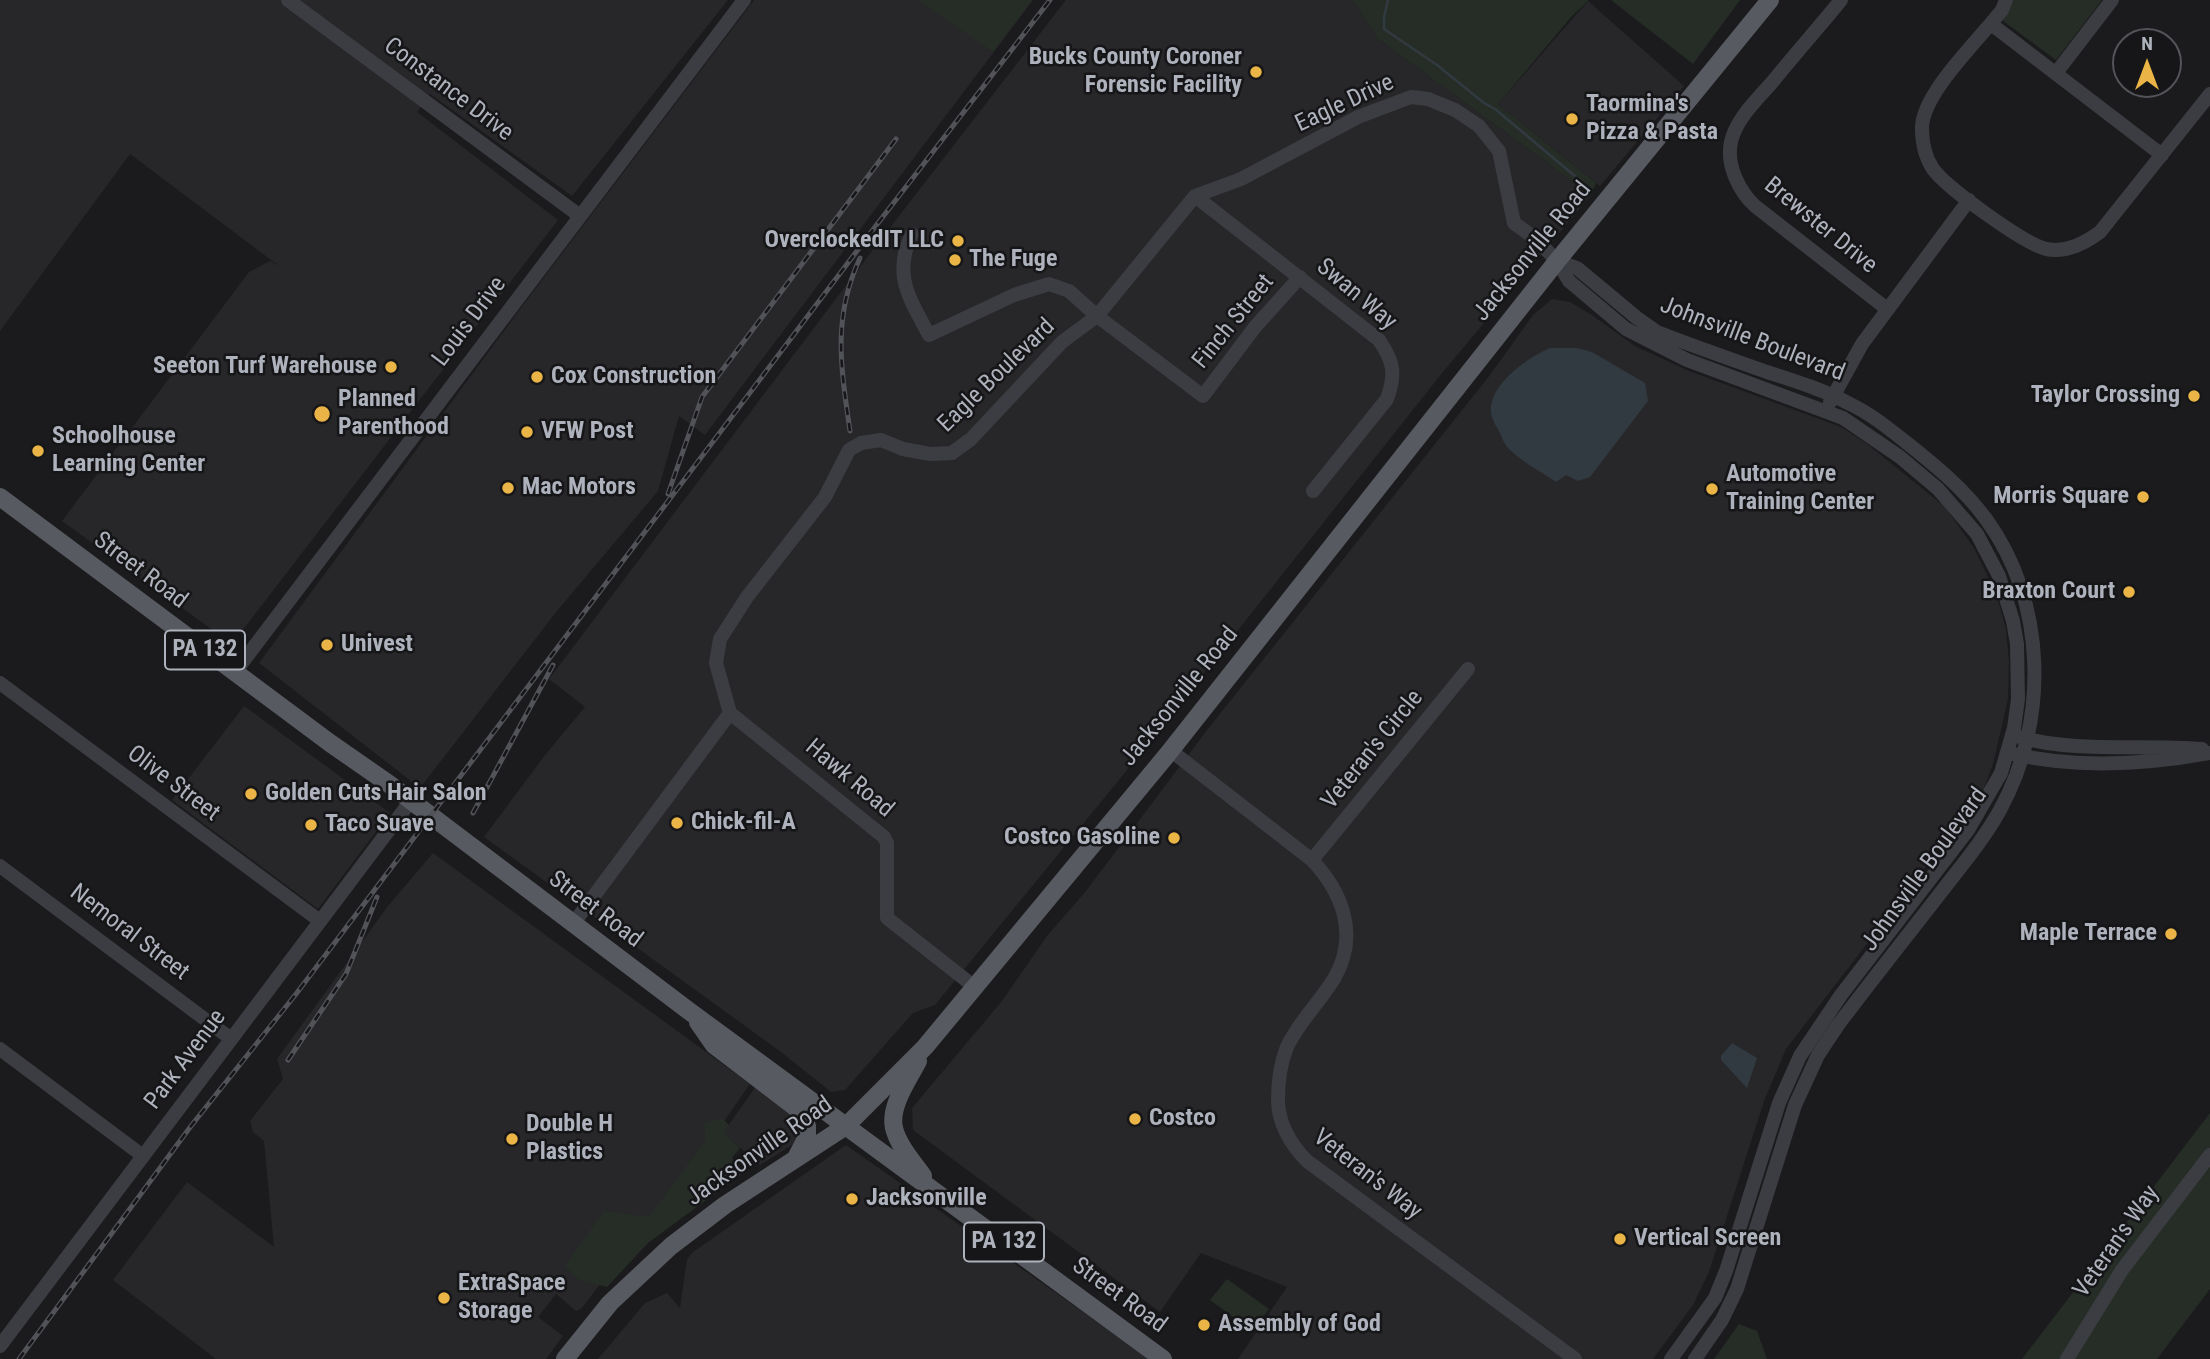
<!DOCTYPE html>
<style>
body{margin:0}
#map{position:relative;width:2210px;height:1359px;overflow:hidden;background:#1b1b1d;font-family:"Roboto Condensed",sans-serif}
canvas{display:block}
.north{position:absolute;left:2112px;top:28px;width:70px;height:70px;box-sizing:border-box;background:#161618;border:2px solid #53545a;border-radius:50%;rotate:0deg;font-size:19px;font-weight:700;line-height:28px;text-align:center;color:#aeb2bc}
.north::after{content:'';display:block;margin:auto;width:24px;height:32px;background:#eab546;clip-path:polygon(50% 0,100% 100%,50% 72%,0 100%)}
</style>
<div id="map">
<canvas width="2210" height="1359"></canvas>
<div class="north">N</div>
</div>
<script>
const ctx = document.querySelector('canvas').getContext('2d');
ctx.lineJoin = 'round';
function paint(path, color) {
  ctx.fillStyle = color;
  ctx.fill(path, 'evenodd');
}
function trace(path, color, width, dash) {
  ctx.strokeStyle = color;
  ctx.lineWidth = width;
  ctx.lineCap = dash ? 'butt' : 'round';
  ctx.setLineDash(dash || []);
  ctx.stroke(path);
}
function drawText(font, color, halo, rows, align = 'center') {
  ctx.font = font + ' "Roboto Condensed",sans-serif';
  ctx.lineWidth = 5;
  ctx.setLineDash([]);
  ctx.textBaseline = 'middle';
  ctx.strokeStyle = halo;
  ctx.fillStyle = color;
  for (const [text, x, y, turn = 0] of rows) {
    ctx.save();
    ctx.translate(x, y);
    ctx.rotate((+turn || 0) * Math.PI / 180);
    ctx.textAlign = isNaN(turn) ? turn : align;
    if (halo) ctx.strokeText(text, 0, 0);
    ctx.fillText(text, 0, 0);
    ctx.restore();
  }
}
paint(new Path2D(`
 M0,0H728L572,196L430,94L417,112L558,220L232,644L62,521L249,272L270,261L279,266L130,154L0,331Z
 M754,0H1033L705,435L679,416L658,491L557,611L420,788L259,663L529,297Z
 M1066,0H1350L1356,5L1378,39L1591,195L1443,372L1123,775L935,1005L913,1013L845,1090L831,1092L781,1052L484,837L545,755L585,707L549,679L875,247Z
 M1588,1L1684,86L1600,186L1498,104Z
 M1552,299L1570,302L1592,315L1635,346L1689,371L1841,427L1866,443L1945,507L1974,548L1996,593L2006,629L2009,662L2008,699L1993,764L1984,788L1969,811L1786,1049L1764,1101L1709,1272L1693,1305L1653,1359H1238L1287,1287L1201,1253L1160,1312L913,1130L912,1108L1002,1001L1047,936L1086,891L1207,730L1490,375L1533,315Z
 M244,706L390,813L318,909L172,800Z
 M433,853L750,1084L711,1140L581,1309L576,1311L556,1294L538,1317L563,1336L546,1359H216L113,1280L187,1182L274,1247L264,1141L253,1132L250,1121L283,1079L277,1059L388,906Z
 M759,1082L793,1109L802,1134L797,1142L760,1165L723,1133Z
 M846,1145L1150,1359H598L645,1303L667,1293L680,1308L687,1259L693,1252Z`), '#27272a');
paint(new Path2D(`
 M918,0H1032L993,52Z
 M1350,0H1589L1572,16L1498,104L1596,183L1591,195L1378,39L1356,5Z
 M1611,0H1740L1693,64Z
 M2013,0H2102L2056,60L2003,21Z
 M2210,1113V1289L2157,1359H2022Z
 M722,1118L729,1125L724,1133L740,1148L732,1158L743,1173L648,1243L607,1287L580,1280L565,1266L604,1211L649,1217L706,1140L704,1123Z
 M1227,1279L1269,1309L1252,1331L1210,1300Z
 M1739,1324L1757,1331L1767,1359H1714Z`), '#252d26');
paint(new Path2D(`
 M1550,348H1577L1592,352L1645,383L1648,401L1590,477L1578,481L1566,475L1556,482C1540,471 1520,461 1507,447C1504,443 1502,438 1500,433C1497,427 1492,420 1491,413C1488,385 1528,357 1550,348Z
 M1732,1043L1757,1058L1747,1088L1721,1060V1056Z`), '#313a41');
trace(new Path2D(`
 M1388,0L1384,17V29L1437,65L1484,103L1495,109L1588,187`), '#313a41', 2.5);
trace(new Path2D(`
 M288,0L580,216
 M1841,0C1819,27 1796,53 1774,80C1759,98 1736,118 1731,142C1726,165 1739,191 1755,206L1887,309
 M2006,0L2002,10C1980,39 1922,93 1922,128C1922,142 1925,157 1933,169C1947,188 2023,243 2046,249C2067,253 2085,243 2100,232L2210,94
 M1991,24L2162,155
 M2056,73L2112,0
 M1195,196L1379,340C1394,362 1396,374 1387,399L1313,491
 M912,234C892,275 910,299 929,335L1014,295L1049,284L1069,291L1097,316L1203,396L1255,327L1300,277
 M1557,261L1577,268L1637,318L1657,332C1693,346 1730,359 1767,372C1795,381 1824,390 1850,404C1871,414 1888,428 1907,443C1936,466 1964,489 1986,519C2047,603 2049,721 2000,810C1984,839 1962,865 1942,891C1907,936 1872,980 1838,1025L1818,1055L1795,1105L1737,1289L1722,1320L1695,1359
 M1830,402L1862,344L1969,200
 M235,672L744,0
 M0,683L320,921
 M730,713L716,663L720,639L747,597L825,497L849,450L861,443L881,440L903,449L930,454L952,453L971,439L1062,342L1097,316L1195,196L1241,179L1358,117L1411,97L1428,99L1455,110L1479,126L1499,151L1514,223L1536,239L1557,261L1569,281L1626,329L1687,360L1843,418L1900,457L1938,489L1977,534L1999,576L2013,621L2017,644L2018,699L2014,728L2001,773L1968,830L1841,995L1800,1056L1779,1103L1726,1271L1715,1298L1671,1359
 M730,713L884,837L887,843V918L976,988
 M2020,737C2073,753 2145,744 2202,749
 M1170,750L1312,860C1342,892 1359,934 1335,977C1321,1001 1299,1021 1287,1047C1280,1064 1278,1081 1278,1100C1278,1123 1291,1145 1307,1161L1575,1359
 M2013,754C2079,769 2145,765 2210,753
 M1312,860L1468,669
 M0,866L230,1038
 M573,924L730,713
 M0,1049L143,1156
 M0,1346L410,802
 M2067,1359L2122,1270L2210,1155`), '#3c3d42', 14);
trace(new Path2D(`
 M0,497L330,743L389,784L689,1011L1163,1359
 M698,1022L714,1045L799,1110L807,1126V1137L797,1156
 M918,1061C909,1079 889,1106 894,1128C898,1145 913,1162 923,1176
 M565,1359L610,1303L671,1246L725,1205L846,1126L925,1047L1167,755L1557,261L1770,0`), '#585a61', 18);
const rail = new Path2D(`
 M850,431C841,368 832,318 860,258
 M668,494L702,397L896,139
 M473,813L553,665
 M288,1060L346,974L377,897
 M19,1359L191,1126L296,994L875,227L1050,0`);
trace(rail, '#515359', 5);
trace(rail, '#161618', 2.5, [8]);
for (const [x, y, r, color] of [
 [1256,72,7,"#eab546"],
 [1572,119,7,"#eab546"],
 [958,241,7,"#eab546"],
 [955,260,7,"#eab546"],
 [391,367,7,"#eab546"],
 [537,377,7,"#eab546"],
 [2194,396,7,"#eab546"],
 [322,414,9,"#eab546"],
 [527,432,7,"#eab546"],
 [38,451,7,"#eab546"],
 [508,488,7,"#eab546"],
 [1712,489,7,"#eab546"],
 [2143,497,7,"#eab546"],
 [2129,592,7,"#eab546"],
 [327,645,7,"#eab546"],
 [251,794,7,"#eab546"],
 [677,823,7,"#eab546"],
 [311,825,7,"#eab546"],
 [1174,838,7,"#eab546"],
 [2171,934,7,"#eab546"],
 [1135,1119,7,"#eab546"],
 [512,1139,7,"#eab546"],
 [852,1199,7,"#eab546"],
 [1620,1239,7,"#eab546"],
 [444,1298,7,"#eab546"],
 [1204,1325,7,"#eab546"]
]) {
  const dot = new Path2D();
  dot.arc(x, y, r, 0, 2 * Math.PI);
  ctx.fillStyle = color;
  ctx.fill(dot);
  trace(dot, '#161618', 2.5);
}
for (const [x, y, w] of [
 [205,650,80],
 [1004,1242,80]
]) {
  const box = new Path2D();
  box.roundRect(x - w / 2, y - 19.5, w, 39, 5);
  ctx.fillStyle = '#161618';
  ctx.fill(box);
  trace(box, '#aeb2bc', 2);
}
drawText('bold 23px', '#aeb2bc', null, [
 ["PA 132",205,650],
 ["PA 132",1004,1242]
]);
drawText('bold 24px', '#aeb2bc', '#161618', [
 ["Bucks County Coroner",1242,58,"right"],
 ["Forensic Facility",1242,86,"right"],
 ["Taormina's",1586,105],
 ["Pizza & Pasta",1586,133],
 ["OverclockedIT LLC",944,241,"right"],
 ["The Fuge",969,260],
 ["Seeton Turf Warehouse",377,367,"right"],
 ["Cox Construction",551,377],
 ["Taylor Crossing",2180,396,"right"],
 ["Planned",338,400],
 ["Parenthood",338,428],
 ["VFW Post",541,432],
 ["Schoolhouse",52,437],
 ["Learning Center",52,465],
 ["Automotive",1726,475],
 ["Training Center",1726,503],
 ["Mac Motors",522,488],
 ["Morris Square",2129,497,"right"],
 ["Braxton Court",2115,592,"right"],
 ["Univest",341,645],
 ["Golden Cuts Hair Salon",265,794],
 ["Chick-fil-A",691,823],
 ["Taco Suave",325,825],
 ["Costco Gasoline",1160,838,"right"],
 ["Maple Terrace",2157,934,"right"],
 ["Costco",1149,1119],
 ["Double H",526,1125],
 ["Plastics",526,1153],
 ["Jacksonville",866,1199],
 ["Vertical Screen",1634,1239],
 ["ExtraSpace",458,1284],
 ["Storage",458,1312],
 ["Assembly of God",1218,1325]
], 'left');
drawText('24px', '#aeb2bc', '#161618', [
 ["Constance Drive",448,90,37],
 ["Eagle Drive",1345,104,-25],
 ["Brewster Drive",1820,226,39],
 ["Jacksonville Road",1533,252,-51],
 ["Swan Way",1356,295,40],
 ["Louis Drive",470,322,-53],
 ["Finch Street",1234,322,-51],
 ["Johnsville Boulevard",1752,340,21],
 ["Eagle Boulevard",997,376,-44],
 ["Street Road",140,571,37],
 ["Jacksonville Road",1180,697,-51],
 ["Veteran's Circle",1373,750,-51],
 ["Hawk Road",849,779,40],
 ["Olive Street",173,784,37],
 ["Johnsville Boulevard",1925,870,-54],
 ["Street Road",595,910,37],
 ["Nemoral Street",129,933,37],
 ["Park Avenue",186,1060,-53],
 ["Jacksonville Road",760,1152,-35],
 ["Veteran's Way",1367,1175,38],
 ["Veteran's Way",2117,1242,-55],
 ["Street Road",1119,1296,36]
]);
</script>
